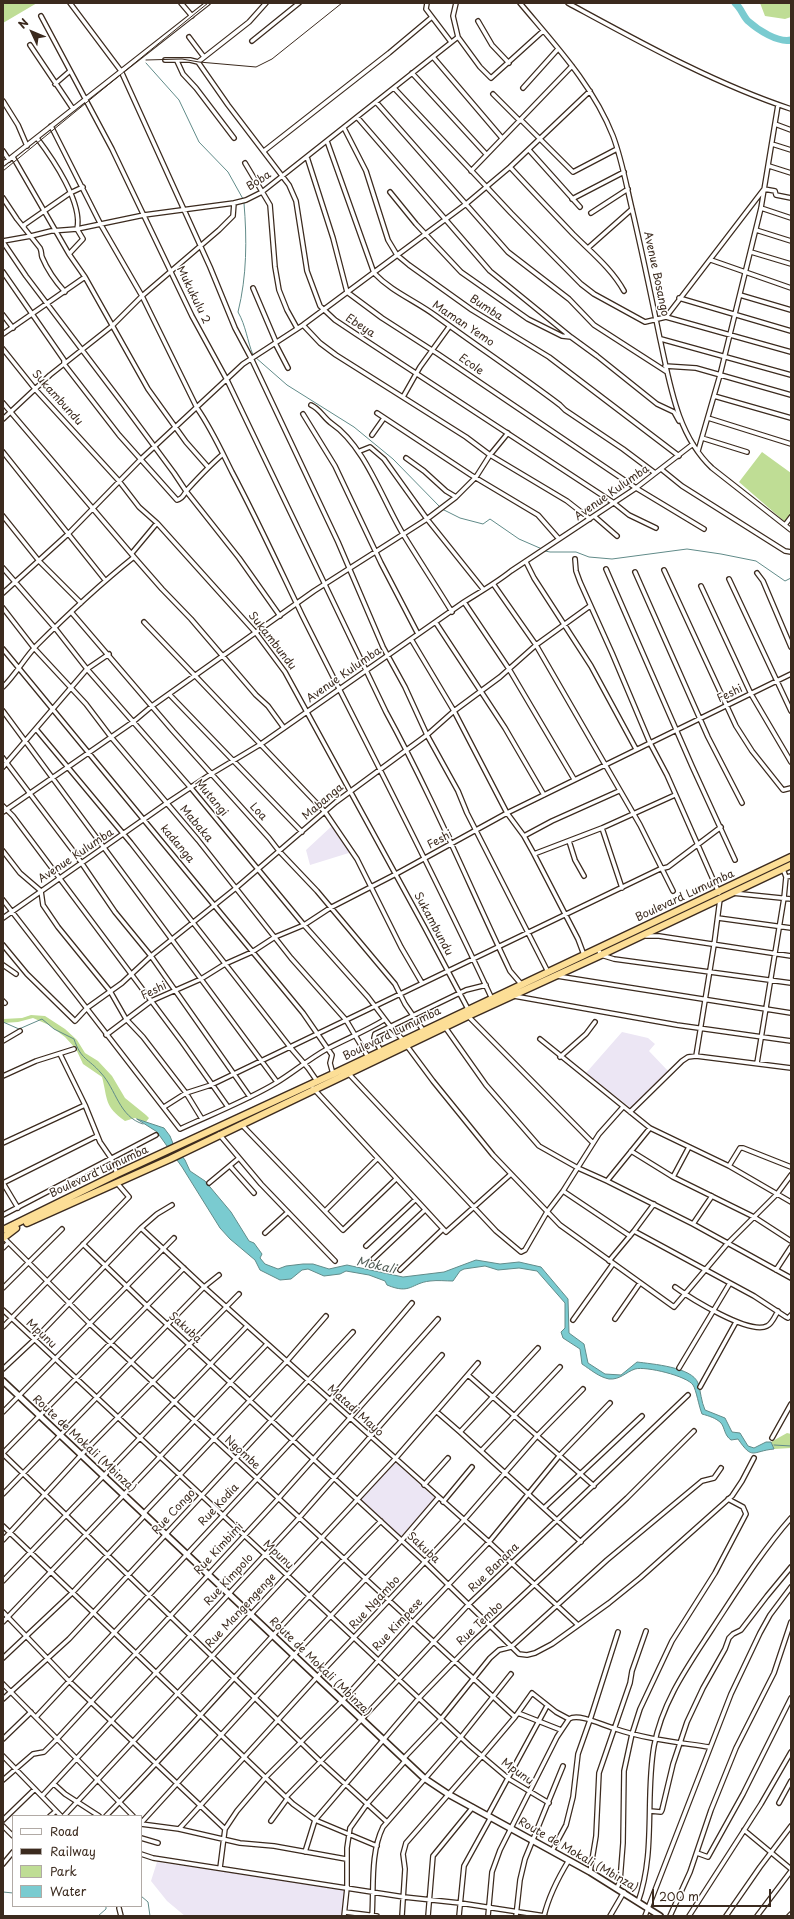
<!DOCTYPE html>
<style>
body{margin:0}
#map{position:relative;width:794px;height:1919px;overflow:hidden;background:#fff;font-family:"Playpen Sans",sans-serif}
canvas{display:block}
.frame{position:absolute;inset:0;border:4px solid #3b2a1e;pointer-events:none}
.legend{position:absolute;left:12px;top:1815px;width:130px;height:92px;box-sizing:border-box;background:#fff;border:1px solid #b1aaa5;margin:0;padding:5px 7px;list-style:none;font-size:12px;color:#3b2a1e}
.legend li{display:flex;align-items:center;gap:8px;height:20px}
.legend b{width:20px;border:1px solid #b1aaa5}
.north{position:absolute;left:12px;top:12px;width:40px;height:40px;-webkit-text-stroke:3px #fff;paint-order:stroke;rotate:314deg;font-size:11px;font-weight:700;line-height:16px;text-align:center;color:#3b2a1e}
.north::after{content:'';display:block;margin:auto;width:14px;height:18px;background:#3b2a1e;clip-path:polygon(50% 0,100% 100%,50% 72%,0 100%)}
.scale{position:absolute;left:652px;top:1889px;width:119px;height:18px;box-sizing:border-box;border:2px solid #3b2a1e;border-top:0;padding-left:5px;font-size:12px;line-height:14px;white-space:nowrap;color:#3b2a1e;-webkit-text-stroke:3px #fff;paint-order:stroke}
</style>
<div id="map">
<canvas width="794" height="1919"></canvas>
<div class="frame"></div>
<ul class="legend">
<li><b style="height:5px;background:#fff"></b>Road</li>
<li><b style="height:5px;background:#3b2a1e"></b>Railway</li>
<li><b style="height:11px;background:#bfdd95"></b>Park</li>
<li><b style="height:11px;background:#7acbd0"></b>Water</li>
</ul>
<div class="north">N</div>
<div class="scale">200 m</div>
</div>
<script>
const ctx = document.querySelector('canvas').getContext('2d');
ctx.lineJoin = 'round';
function paint(path, color) {
  ctx.fillStyle = color;
  ctx.fill(path, 'evenodd');
}
function trace(path, color, width, dash) {
  ctx.strokeStyle = color;
  ctx.lineWidth = width;
  ctx.lineCap = dash ? 'butt' : 'round';
  ctx.setLineDash(dash || []);
  ctx.stroke(path);
}
function drawText(font, color, halo, rows, align = 'center') {
  ctx.font = font + ' "Playpen Sans",sans-serif';
  ctx.lineWidth = 3;
  ctx.setLineDash([]);
  ctx.textBaseline = 'middle';
  ctx.strokeStyle = halo;
  ctx.fillStyle = color;
  for (const [text, x, y, turn = 0] of rows) {
    ctx.save();
    ctx.translate(x, y);
    ctx.rotate((+turn || 0) * Math.PI / 180);
    ctx.textAlign = isNaN(turn) ? turn : align;
    if (halo) ctx.strokeText(text, 0, 0);
    ctx.fillText(text, 0, 0);
    ctx.restore();
  }
}
paint(new Path2D(`
 M334,824L352,852L310,865L306,850Z
 M622,1032L648,1038L655,1044L649,1051L669,1072L632,1109L586,1073Z
 M395,1462L436,1499L401,1538L360,1499Z
 M157,1862L345,1889L343,1916H185L167,1901L151,1881Z`), '#ece6f4');
paint(new Path2D(`
 M3,3H37L3,23Z
 M760,3H791V17L785,19L765,16Z
 M762,452L791,473V515L785,522L739,482Z
 M31,1015L45,1016L65,1029L77,1040L85,1053L98,1061L112,1076L125,1098L146,1115L149,1118L146,1122L135,1118L125,1121C104,1106 108,1100 102,1077L83,1064L76,1049L65,1037L49,1025L33,1018L18,1022L3,1023V1019L22,1018Z
 M787,1433L791,1434V1448L774,1449L771,1442Z`), '#bfdd95');
const water = new Path2D(`
 M137,1119L164,1128L170,1136L174,1146L185,1160L190,1171L205,1181L231,1212L249,1241L254,1243L262,1254L260,1258L265,1264L278,1269L286,1266L303,1264H313L329,1269L347,1265L403,1277L444,1272L476,1260L500,1264L519,1262L541,1267L568,1299L569,1333L584,1344L588,1363L605,1374L621,1375L637,1362C652,1364 692,1367 698,1383C701,1392 701,1401 705,1410L725,1418L732,1432L740,1433L748,1446L754,1448L766,1442H771L774,1449C752,1451 753,1461 738,1439L731,1440C724,1435 725,1428 721,1423C716,1418 709,1416 702,1414C699,1407 696,1389 693,1385C687,1376 646,1366 635,1369C626,1372 620,1380 609,1379C599,1377 591,1370 582,1364L580,1349L563,1338L561,1332L565,1328V1303L537,1271L519,1268L498,1270L485,1266L464,1269L460,1271L453,1281C446,1281 438,1280 430,1281C411,1283 411,1295 387,1285L385,1281L369,1275L346,1271L340,1274L324,1276L308,1269L302,1270L291,1279L280,1280L260,1270L255,1260L230,1239L220,1228L182,1167L157,1132Z`);
paint(water, '#7acbd0');
trace(water, '#618b89', 1);
trace(new Path2D(`
 M146,63L179,100L199,142L228,172L243,199
 M244,203C247,239 247,276 238,312C246,326 247,340 253,355
 M255,357L287,385L354,427L393,459L440,507
 M442,509L460,518L483,524L490,519L519,539L542,549
 M545,551L550,552H576L589,557L612,559L687,549L721,554L756,561L785,581L791,578
 M3,1022L19,1029L42,1019L54,1029L74,1039C81,1060 88,1058 101,1073C116,1089 119,1117 143,1124
 M774,1445L791,1446
 M3,1892L13,1893
 M141,1896L148,1902L150,1916
 M98,1916L106,1909V1906`), '#618b89', 1);
trace(new Path2D(`
 M735,3C741,8 743,16 748,21C758,30 778,43 791,40`), '#7acbd0', 7);
const street = new Path2D(`
 M70,3L121,71L210,267L235,328L251,358L338,542L383,647L405,687L427,735L458,791L467,813L548,972
 M181,3L192,16
 M427,3L426,9L451,42
 M520,3C555,45 593,85 613,136C622,160 626,184 632,209C642,252 651,295 660,339C670,384 677,435 712,468L791,530
 M568,3C640,42 713,83 791,109
 M41,16L112,149L192,316L227,380L386,712C432,796 469,885 510,971L522,985
 M478,21L492,45L509,63
 M189,37L204,57
 M458,37L480,67L491,78L543,31
 M252,41L299,3
 M30,45L73,109
 M433,57L502,138
 M165,60H190L198,62L228,105L289,185L296,201L307,271L320,306L335,320L356,334L614,503L629,515L656,528
 M177,61L183,74L196,88L234,138
 M198,62L249,22L266,3
 M412,73L486,154
 M55,84L70,71
 M394,88L511,213L581,284L594,294L645,322L666,317L764,189L775,191L776,195L791,198
 M523,88L558,49
 M493,94L520,121
 M3,101L18,125L27,146
 M376,102L508,252L569,299L594,325L667,372
 M357,117L490,271L571,337
 M521,120L573,172L617,149
 M775,124L791,130
 M51,126L101,225L142,296L197,408C211,428 221,450 232,472C257,519 279,567 302,615C366,743 432,869 492,999
 M344,128L366,171L388,240L397,255L409,265L472,310L549,357L679,456
 M37,138C53,159 83,203 77,229L83,239L69,254
 M327,141L374,273C392,292 416,301 436,316C477,346 519,374 560,405L565,410L623,449L655,473
 M772,144L791,150
 M529,150L580,207
 M3,151L9,160
 M264,151L389,53L432,17
 M13,157L69,254L85,277L148,389L186,442L208,467
 M307,157L333,238L347,292L382,318L438,354L636,488L704,529
 M245,163L270,205L275,267L279,290L287,310L297,328
 M3,164L208,3
 M769,166L791,173
 M510,167C531,190 552,212 573,234C591,252 612,269 624,291
 M471,171L572,66
 M390,192L416,224L461,272L528,319L562,336L571,337L597,356L657,404L674,412L679,421
 M3,198L17,219L40,248C42,252 41,254 42,257C47,269 56,282 65,292
 M572,199L624,172
 M761,208L791,218
 M591,213L628,189
 M24,227V225L70,193L83,187
 M756,230L791,241
 M3,241L31,236L51,231L77,229L144,215L234,203
 M3,242L26,276L123,404L174,473L186,491L239,558L280,616
 M588,248L632,209
 M751,252L791,264
 M711,260L791,288
 M3,272L64,360V364L119,435L177,500C183,499 184,494 187,490C199,477 210,465 223,454
 M253,288L276,342
 M740,295L791,310
 M679,298L791,331
 M3,315L13,328
 M666,317L791,352
 M303,325L320,343L336,355L466,437L490,455L567,501L590,519
 M3,334L85,277
 M661,339L791,375
 M275,343L288,368
 M3,349L35,389L119,481L139,507L157,523L256,633L285,672L425,928L468,1009
 M665,366L696,368L791,395
 M714,396L791,418
 M403,397L420,367L449,327
 M3,403L134,557L162,589L191,619L256,695L268,706L284,728
 M311,405C320,409 323,417 331,423C365,446 382,499 403,534C419,560 436,586 452,612
 M377,413L471,475L538,515L559,539
 M303,414L335,466L381,563L418,634
 M708,418L791,444
 M3,419L50,375L112,326L142,296L219,230L233,216L234,203L246,200L262,192L458,37L453,16L456,3
 M372,435L384,418
 M702,438L747,452
 M360,451L370,447L384,459L427,519L483,589
 M698,451L720,375L761,208L778,105
 M3,452L105,580
 M406,458L424,471L446,491L456,497
 M661,469L682,486L785,551L791,552
 M3,516L39,561L81,603
 M594,516L617,536
 M785,525L791,517
 M132,553L157,523
 M575,559L576,571L580,582L612,653L650,743L667,775L719,893
 M526,562L534,578L591,666L636,749
 M3,568L55,628L87,669L191,788L304,925L368,997L390,1026L403,1040
 M606,569L692,766L735,860
 M664,570L736,726L752,751L783,790L791,788
 M635,572L708,737L742,803
 M757,573L763,581L791,647
 M729,579L791,711
 M494,585L536,645L640,825L673,891
 M701,586L751,694L791,762
 M3,593L68,534L140,460L243,364L303,325L466,204L510,167L590,91
 M464,602L509,669L574,779
 M3,608L34,648L86,704L111,737L198,840L291,958L346,1020L368,1057
 M72,613L173,731L269,838L279,851L317,891L395,984L405,1004L423,1030
 M144,622L325,812L357,859L401,947L422,983
 M436,623L505,728L544,795
 M411,639L454,711L507,813L524,836L534,854L578,939L584,955
 M3,649L303,1013L332,1055L330,1063L333,1074
 M3,687C16,674 24,659 36,646C67,615 99,585 134,557
 M169,694L302,832
 M3,711L277,1082
 M36,729L131,843L290,1047L308,1068L317,1081
 M3,758L74,852L115,912L151,956L250,1097
 M3,767L87,669L109,654
 M3,806L13,816L182,1042L228,1107
 M3,812L133,722L152,706L314,591L427,519L456,497L476,477L490,455L508,433
 M602,828L622,888
 M524,836L552,821L619,791
 M569,841L575,860L584,876
 M3,851L20,873L41,891L43,905L58,927L110,991L126,1019L143,1037L186,1093L202,1119
 M534,854L602,828L675,795
 M783,869L786,877L791,876
 M732,893L791,899
 M3,900L180,1129C212,1114 246,1101 276,1083C294,1072 309,1059 327,1049C346,1039 366,1031 384,1020
 M3,918L167,803L211,774L261,744L464,602C480,592 496,583 511,571L636,488L693,444
 M718,918L791,928
 M646,936H659L791,956
 M3,945L27,974L75,1021L87,1008L122,983L151,956L236,888L336,802L427,735L454,711L500,677L536,645L590,606
 M598,949L601,955L614,959L791,983
 M3,965L16,974
 M557,976L791,1013
 M514,996L677,1025L791,1041
 M3,1001L5,1003
 M468,1016L593,1143
 M445,1027L486,1085L539,1146L578,1168L607,1181L693,1224L791,1278
 M106,1035L151,1001L201,979L225,964L252,952L275,937L304,925L330,908L396,874L507,813L791,674
 M540,1039L650,1128L729,1166L791,1202
 M3,1041L20,1031
 M407,1046L433,1081L493,1155L560,1225L674,1307L727,1244L777,1194L791,1175
 M381,1051L374,1038L375,1034L466,990L486,985
 M60,1054L85,1105L100,1142L111,1158L117,1174
 M696,1056L714,945L720,899
 M560,1057L586,1034L595,1022
 M757,1063L784,898L786,877
 M349,1074L496,1231L521,1252L525,1250L547,1212L563,1191L599,1134L623,1107
 M3,1076L36,1061L74,1049
 M313,1088L446,1232L511,1174
 M164,1107L186,1093L211,1085L660,869L668,867L721,827
 M630,1112L682,1061L688,1057L696,1056L791,1068
 M241,1124L343,1230L396,1179
 M219,1134L261,1184L335,1261
 M3,1143L85,1105
 M631,1151L673,1177L754,1217L791,1241
 M230,1166L254,1193
 M729,1166L740,1148H743L791,1167
 M673,1177L689,1147
 M607,1181L650,1128
 M3,1183L97,1136
 M3,1183L18,1208
 M209,1183L239,1158
 M563,1191L630,1236
 M325,1211L377,1159
 M3,1215L156,1135
 M693,1224L712,1196
 M141,1228L204,1287L489,1542L578,1625
 M634,1231L754,1296L786,1317L788,1318L791,1315
 M265,1233L288,1212
 M3,1237L90,1324L515,1717
 M83,1244L146,1305L425,1562L519,1654L527,1655L535,1653L552,1644L609,1603L640,1578L732,1496L742,1481L754,1458
 M366,1246L415,1200
 M3,1248L8,1243
 M373,1259L425,1210
 M609,1261L634,1231L654,1204
 M400,1270L443,1229
 M776,1270L791,1247
 M675,1287C690,1298 749,1335 767,1326C772,1324 775,1316 778,1311
 M3,1288L62,1229
 M3,1310L470,1746L509,1779L549,1803
 M615,1319L640,1283
 M573,1320L613,1264
 M3,1327L129,1197L117,1183
 M538,1348L460,1432L581,1542
 M679,1368L730,1283
 M3,1369L34,1340L141,1228L157,1214L172,1205
 M468,1375L594,1486
 M700,1387L736,1322
 M3,1412L174,1238
 M437,1412L460,1432
 M772,1438L791,1404
 M481,1451L560,1367
 M3,1453L184,1268
 M3,1454L320,1761L387,1822
 M424,1485L448,1458
 M3,1494L204,1287L219,1275
 M443,1502L472,1467
 M545,1507L642,1416
 M143,1514L287,1361L326,1316
 M3,1526L293,1804L315,1820L377,1846
 M3,1540L81,1455L239,1294
 M3,1581L247,1326
 M3,1612L70,1682L225,1829
 M3,1622L267,1344
 M3,1658L73,1592L145,1515
 M3,1684L133,1816
 M3,1699L69,1639L353,1332
 M518,1713L561,1730
 M36,1717L330,1400L412,1303
 M3,1739L31,1712
 M3,1756L61,1816
 M403,1759L441,1719L490,1658L499,1650L511,1647L607,1560L702,1481L714,1478L721,1468
 M3,1780L33,1754L44,1752L57,1739L278,1499L438,1319
 M54,1784L65,1794L99,1816
 M42,1796L299,1518L442,1355
 M286,1797L361,1720L468,1605L688,1395
 M779,1803L791,1781
 M650,1811L661,1812L662,1810L673,1764L687,1722L703,1688L725,1649L729,1638L733,1634L741,1630L767,1596L791,1567
 M488,1815L547,1706
 M50,1816L56,1811
 M64,1816L395,1459L478,1363
 M106,1816C200,1720 286,1616 381,1521
 M3,1820L35,1789
 M271,1821L287,1799
 M141,1823L294,1655L402,1540L438,1498
 M141,1824L179,1829L240,1843L274,1846L346,1859
 M3,1826L13,1836
 M179,1829L317,1677L464,1520L537,1436L583,1389
 M744,1830L791,1869
 M141,1838L158,1843
 M552,1851L566,1825L573,1797L578,1754L590,1720L618,1632
 M305,1852L315,1820L419,1698L475,1640L627,1498L694,1431
 M697,1853L708,1857L743,1794L791,1698
 M141,1854L153,1858L404,1897L460,1903L545,1916
 M3,1864L13,1852
 M220,1868L225,1829L237,1811L265,1778L342,1701L412,1623L489,1542L560,1455L610,1403
 M590,1872L596,1836L599,1773L630,1683L632,1671L646,1631
 M617,1888L620,1881L623,1843L624,1771L632,1734L640,1709L672,1641L715,1573L746,1514L743,1507L728,1499
 M638,1902C656,1852 645,1797 654,1746C662,1702 688,1666 712,1629C737,1591 761,1552 791,1518
 M119,1908L121,1916
 M345,1912L377,1916
 M344,1916L347,1888V1848L350,1828L367,1804L405,1761
 M372,1916C374,1888 370,1853 383,1827L461,1737L511,1674
 M402,1916L405,1869L403,1854L406,1843L482,1756L515,1717L532,1693L556,1712L569,1719C579,1713 602,1725 613,1728C644,1739 676,1742 709,1747
 M428,1916L433,1856L473,1807
 M459,1916L464,1866L491,1817
 M488,1916L492,1872L500,1850L557,1737L569,1719
 M516,1916L520,1880L525,1859L563,1766
 M544,1916C549,1895 558,1878 569,1860
 M610,1916L624,1892
 M645,1916L731,1694L760,1633L770,1615L791,1587
 M670,1916L690,1872L711,1810L736,1748L774,1673L791,1622
 M689,1916L761,1804L791,1752
 M726,1916L760,1867L791,1826
 M757,1916L791,1871
 M789,1916L791,1914`);
const secondary = new Path2D(`
 M3,1381L424,1778L448,1794L590,1872L660,1916`);
const highway = new Path2D(`
 M27,1223L170,1159L468,1016L601,955L791,865
 M3,1230L117,1174L333,1074L791,857
 M3,1238L16,1228`);
trace(street, '#3b2a1e', 6);
trace(secondary, '#3b2a1e', 8);
trace(highway, '#3b2a1e', 9);
trace(street, '#fff', 3.5);
trace(secondary, '#fff', 5);
trace(highway, '#fcde96', 6);
trace(new Path2D(`
 M146,60L182,59L199,62L256,67L272,59L342,3
 M3,171L208,3`), '#3b2a1e', 1);
drawText('11px', '#3b2a1e', '#fff', [
 ["Boba",259,181,-33],
 ["Avenue Bosango",656,274,78],
 ["Mukukulu 2",193,295,64],
 ["Bumba",486,308,33],
 ["Maman Yemo",463,324,34],
 ["Ebeya",360,326,33],
 ["Ecole",471,365,35],
 ["Sukambundu",57,398,48],
 ["Avenue Kulumba",612,493,-35],
 ["Sukambundu",272,641,52],
 ["Avenue Kulumba",344,675,-35],
 ["Feshi",730,694,-26],
 ["Mutangi",211,798,50],
 ["Mabanga",323,802,-40],
 ["Loa",258,812,47],
 ["Mabaka",196,824,50],
 ["Feshi",440,840,-28],
 ["kadanga",177,844,50],
 ["Avenue Kulumba",76,856,-34],
 ["Boulevard Lumumba",685,896,-25],
 ["Sukambundu",433,924,62],
 ["Feshi",154,991,-26],
 ["Boulevard Lumumba",392,1034,-26],
 ["Boulevard Lumumba",99,1172,-25],
 ["Sakuba",185,1328,42],
 ["Mpunu",41,1334,43],
 ["Matadi Mayo",355,1411,42],
 ["Route de Mokali (Mbinza)",84,1444,43],
 ["Ngombe",242,1453,42],
 ["Rue Kodia",219,1505,-47],
 ["Rue Congo",174,1512,-47],
 ["Sakuba",423,1548,43],
 ["Rue Kimbimi",219,1549,-47],
 ["Mpunu",278,1555,43],
 ["Rue Banana",494,1568,-44],
 ["Rue Kimpolo",229,1580,-47],
 ["Rue Ngambo",375,1603,-47],
 ["Rue Mangengenge",241,1611,-47],
 ["Rue Tembo",480,1624,-43],
 ["Rue Kimpese",398,1625,-47],
 ["Route de Mokali (Mbinza)",320,1667,44],
 ["Mpunu",517,1772,36],
 ["Route de Mokali (Mbinza)",578,1855,30]
]);
drawText('italic 12px', '#4e5a53', '#fff', [
 ["Mokali",376,1266,12]
]);
</script>
